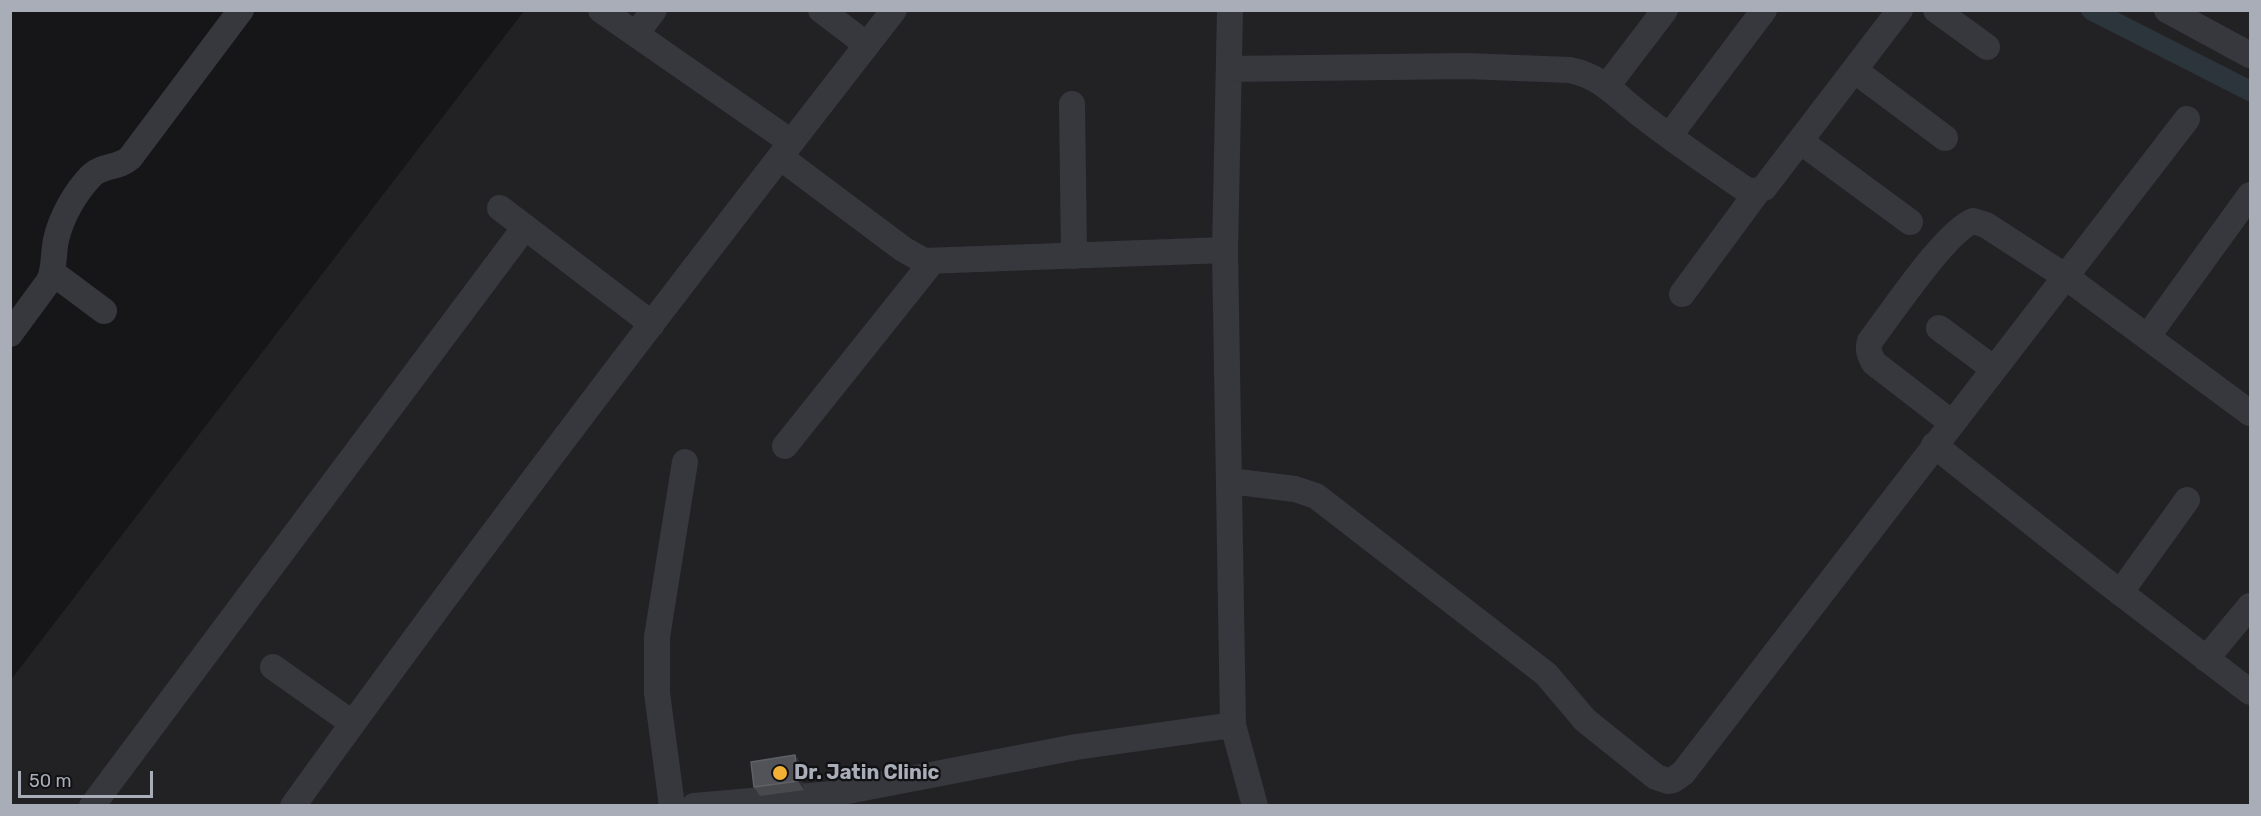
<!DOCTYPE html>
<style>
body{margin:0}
#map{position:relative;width:2261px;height:816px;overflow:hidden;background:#161618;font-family:Rubik,sans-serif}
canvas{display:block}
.frame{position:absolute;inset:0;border:12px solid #a8adb8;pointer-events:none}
.scale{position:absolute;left:18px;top:771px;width:135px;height:27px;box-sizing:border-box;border:3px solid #a8adb8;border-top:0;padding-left:8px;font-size:18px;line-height:21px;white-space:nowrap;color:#a8adb8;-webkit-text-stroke:4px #111113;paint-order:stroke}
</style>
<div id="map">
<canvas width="2261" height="816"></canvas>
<div class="frame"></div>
<div class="scale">50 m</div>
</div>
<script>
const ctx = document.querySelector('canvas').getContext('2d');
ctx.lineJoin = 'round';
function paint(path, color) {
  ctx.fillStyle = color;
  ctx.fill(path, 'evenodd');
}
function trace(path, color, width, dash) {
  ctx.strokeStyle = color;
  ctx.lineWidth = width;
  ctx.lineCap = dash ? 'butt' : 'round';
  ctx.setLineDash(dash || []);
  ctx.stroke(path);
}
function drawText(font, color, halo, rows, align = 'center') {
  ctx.font = font + ' Rubik,sans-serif';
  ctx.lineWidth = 4.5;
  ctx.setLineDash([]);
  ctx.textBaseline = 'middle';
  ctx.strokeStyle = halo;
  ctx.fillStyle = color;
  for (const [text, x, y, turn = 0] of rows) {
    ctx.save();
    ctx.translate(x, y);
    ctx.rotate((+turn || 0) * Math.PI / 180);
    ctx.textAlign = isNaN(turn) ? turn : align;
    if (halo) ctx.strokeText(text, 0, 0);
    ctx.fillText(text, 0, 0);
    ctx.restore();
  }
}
paint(new Path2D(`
 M524,11H2250V805H11L10,681Z`), '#222225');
trace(new Path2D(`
 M2091,10L2250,91`), '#2c353c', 20);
trace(new Path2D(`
 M601,10L791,142
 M821,10L867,45
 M1230,10L1225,250L1233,725L1255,806
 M1936,10L1987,47
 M2167,10L2250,55
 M636,34L654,10
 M1229,69L1466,66L1570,70C1599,76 1614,93 1636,111C1671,139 1708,164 1745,189L1752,192L1764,188L1900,10
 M1854,70L1945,138
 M1607,86L1665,10
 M1072,104L1074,256
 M1670,135L1764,10
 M1800,141L1910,222
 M780,157L903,249L924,261L1225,250
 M500,208L652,324
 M53,273L104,311
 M1682,294L1758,191
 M1939,328L1994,369
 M10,334L49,281C55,268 53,254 56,240C61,217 76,191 92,175C103,165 119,168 130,158L241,10
 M2148,336L2250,195
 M1952,423L1874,363C1870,355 1867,350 1870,341C1891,314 1945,232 1973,221L1986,225L2066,277L2250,413
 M1934,445L2104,580L2250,692
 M785,446L932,262
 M1230,481L1295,489L1316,496L1546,674L1585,720L1656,777L1668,781L1673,780L1683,773L2187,119
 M2120,593L2187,500
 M2206,659L2250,606
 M273,667L352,723
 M92,806L525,227
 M293,806C487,536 690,272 894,10
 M672,806L657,693V637L685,462
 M694,806L832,794L1076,747L1233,725`), '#37383d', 26);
paint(new Path2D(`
 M795,755L801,764L804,790L760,796L754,787Z`), '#47494d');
paint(new Path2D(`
 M795,755L801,764L804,790L798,781Z`), '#2f3033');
const building = new Path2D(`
 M795,755L798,781L754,787L751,762Z`);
paint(building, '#525359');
trace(building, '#5f6168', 1.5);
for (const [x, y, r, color] of [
 [780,773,8,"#f2b134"]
]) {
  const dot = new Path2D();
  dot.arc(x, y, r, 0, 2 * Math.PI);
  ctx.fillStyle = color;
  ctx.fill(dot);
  trace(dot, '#111113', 2);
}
drawText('bold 20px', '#a8adb8', '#111113', [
 ["Dr. Jatin Clinic",794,773]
], 'left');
</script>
